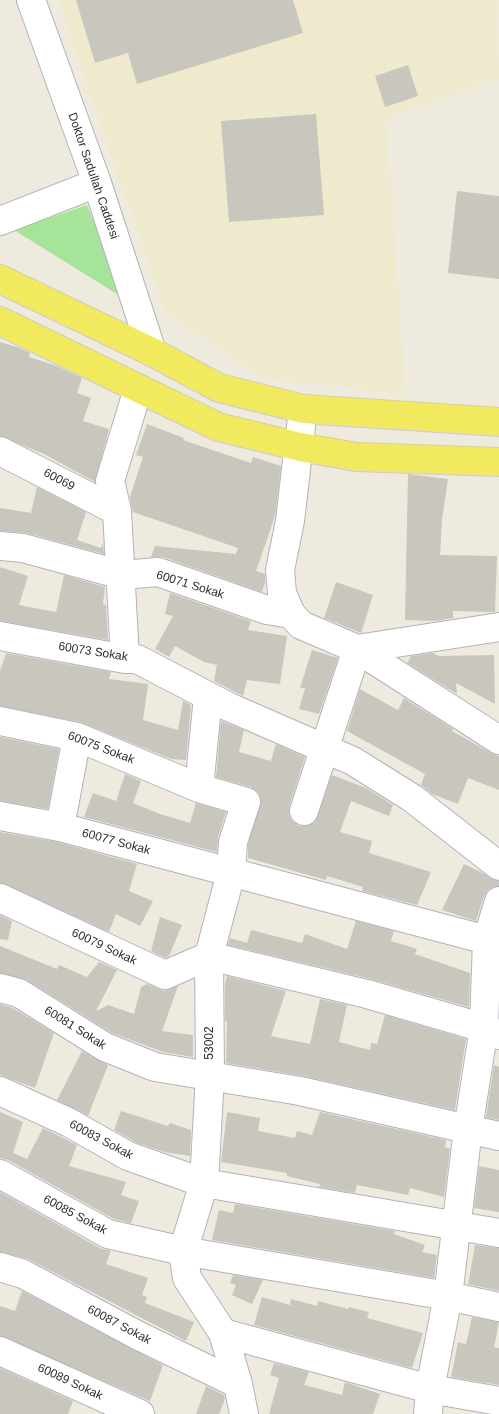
<!DOCTYPE html>
<style>
body{margin:0}
canvas{display:block;background:#eeeade}
</style>
<canvas width="499" height="1414"></canvas>
<script>
const ctx = document.querySelector('canvas').getContext('2d');
ctx.lineJoin = 'round';
function paint(path, color) {
  ctx.fillStyle = color;
  ctx.fill(path, 'evenodd');
}
function trace(path, color, width, dash) {
  ctx.strokeStyle = color;
  ctx.lineWidth = width;
  ctx.lineCap = dash ? 'butt' : 'round';
  ctx.setLineDash(dash || []);
  ctx.stroke(path);
}
function drawText(font, color, halo, rows, align = 'center') {
  ctx.font = font + ' Arial,sans-serif';
  ctx.lineWidth = 4.5;
  ctx.setLineDash([]);
  ctx.textBaseline = 'middle';
  ctx.strokeStyle = halo;
  ctx.fillStyle = color;
  for (const [text, x, y, turn = 0] of rows) {
    ctx.save();
    ctx.translate(x, y);
    ctx.rotate((+turn || 0) * Math.PI / 180);
    ctx.textAlign = isNaN(turn) ? turn : align;
    if (halo) ctx.strokeText(text, 0, 0);
    ctx.fillText(text, 0, 0);
    ctx.restore();
  }
}
paint(new Path2D(`
 M58,0H498L499,78L386,119L406,394L262,379L165,312Z`), '#efeace');
paint(new Path2D(`
 M87,205L125,299L14,230Z`), '#a6e49a');
paint(new Path2D(`
 M76,0H293L303,33L137,84L128,53L95,63Z
 M408,65L418,96L385,107L375,76Z
 M316,114L324,215L229,222L221,121Z
 M457,191L499,196V279L448,273Z
 M0,342L20,348L30,353L29,357L57,366L82,378L77,393L91,398L83,421L109,429L95,482L44,454L0,436Z
 M147,424L184,438L183,440L251,463L253,457L281,466L275,516L256,571L265,574V583L262,592L163,557H151L155,546L236,554L238,548L133,512L130,497L143,457L136,455Z
 M408,474L448,479L442,519L440,555L497,556L495,612L453,611V618L435,621L405,620Z
 M37,487L86,512L77,540L101,548L103,543L104,554L27,533L0,531V508L31,513Z
 M0,567L28,576L19,605L56,612L64,575L105,587L103,604L106,605L108,640L0,621Z
 M336,582L373,595L361,633L324,618Z
 M170,593L251,621L248,630L287,636L280,684L247,680L243,696L214,681L217,665L204,662L175,646L169,657L155,649L173,616L165,614Z
 M312,650L338,658L319,714L299,709L305,688H300Z
 M6,653L111,672L109,679L148,684L143,720L178,730L183,701L191,705L186,760L171,759L80,722L0,706V671Z
 M433,653L439,656L494,655L495,704L456,683L457,694L407,663L411,656Z
 M360,689L398,710L404,698L453,729L452,731L491,753L499,756V790L468,778L458,804L432,794L421,785L425,774L347,731Z
 M221,721L244,730L239,752L271,761L276,744L305,757L289,807V814L292,821L299,826H307L315,822L332,775L366,788L393,805L389,816L351,801L340,832L372,841L369,853L431,872L417,905L362,891L363,887L327,876L326,880L248,858V845L261,799L258,792L251,787L216,777Z
 M0,737L59,749L48,809L0,801Z
 M125,774L141,781L133,803L160,814L190,823L196,803L226,812L218,837L217,852L84,817L93,793L116,801Z
 M0,832L57,842L137,864L129,891L153,901L140,926L116,914L109,932L0,883Z
 M464,864L499,881V886L489,889L484,896L476,921L442,910Z
 M0,915L12,921L8,940L0,939Z
 M160,917L182,925L169,956L165,958L151,951Z
 M356,921L394,931L391,941L417,949L415,954L470,973L469,1007L371,979L228,945L230,938L247,943L251,930L302,943L305,934L347,949Z
 M0,946L57,969L59,965L87,977L99,962L117,970L96,1011L108,1005L134,1014L141,987L147,984L165,991L178,986L162,1031L193,1035V1057L163,1052L112,1033L27,980L0,973Z
 M227,976L286,991L271,1036L310,1044L320,999L347,1005L339,1042L370,1050L371,1043L377,1044L385,1015L466,1039L455,1110L303,1076L226,1063L227,1021H225V985Z
 M0,1004L13,1008L54,1033L35,1088L0,1075Z
 M82,1051L108,1065L88,1116L57,1100Z
 M494,1065L499,1067V1120L486,1117Z
 M121,1111L168,1126L170,1123L191,1130L190,1156L164,1152L135,1142L114,1130Z
 M0,1112L23,1122L13,1153L27,1159L43,1128L77,1145L69,1166L126,1182L121,1195L139,1201L131,1223L114,1219L8,1160L0,1158Z
 M227,1112L260,1118L258,1131L295,1138L297,1131L312,1135L320,1112L446,1140L445,1147L450,1149L444,1197L410,1188L408,1195L357,1185L355,1193L319,1187L320,1184L287,1176V1173L221,1162Z
 M479,1166L499,1170V1212L474,1208Z
 M0,1192L100,1248L111,1251L106,1264L148,1278L142,1295L147,1297L145,1303L194,1322L186,1341L30,1260L0,1252Z
 M235,1204L395,1231L394,1234L425,1245L422,1252L437,1255L434,1278L212,1240L219,1210L233,1213Z
 M475,1245L499,1248V1291L468,1284Z
 M233,1275L263,1280L252,1304L232,1295L236,1285L230,1283Z
 M22,1291L163,1365L150,1401L0,1336V1306L15,1311Z
 M262,1297L290,1305L291,1299L317,1306L318,1301L348,1309L349,1307L369,1312L367,1318L423,1333L412,1368L254,1325Z
 M472,1317L499,1322L494,1347L499,1348V1385L451,1377L458,1342L466,1344Z
 M274,1363L309,1372L304,1385L342,1395L345,1382L380,1394L373,1414H269L279,1378L270,1375Z
 M0,1368L73,1401L68,1414H0Z
 M206,1386L224,1395L225,1399L219,1414H196Z`), '#c9c6bd');
const minor = new Path2D(`
 M31,0L97,183L152,352
 M0,221L97,183
 M303,409L290,521L280,570L282,593L291,614L301,625L357,649L499,740
 M0,451L117,511
 M0,546L23,548L122,575L158,572L267,610L291,614
 M0,636L125,659H137L229,707L353,761L412,798L499,866
 M357,649L499,627
 M125,659L117,511L110,481L138,389
 M208,696L199,788L246,802L233,842L231,873L209,956L210,1075L204,1183L183,1251L187,1278L223,1333L238,1384L244,1414
 M0,721L77,737L199,788
 M304,811L357,649
 M0,816L60,827L487,940
 M60,827L77,737
 M0,898L165,975L209,956L367,994L484,1028L499,1035
 M0,988L19,993L105,1047L155,1067L300,1091L499,1136
 M0,1091L68,1122L128,1156L204,1183L499,1233
 M0,1174L108,1234L183,1251L448,1296L499,1307
 M0,1267L23,1274L139,1336L238,1384
 M223,1333L430,1389L499,1401
 M0,1351L140,1414
 M428,1414L430,1389L448,1296L468,1129L484,1028L487,940L499,901`);
const major = new Path2D(`
 M0,279L152,352L219,388L303,409L499,422
 M0,321L218,427L300,447L356,457L499,462`);
trace(minor, '#b2b2bf', 30);
trace(major, '#ccc', 30);
trace(minor, '#fff', 28);
trace(major, '#f2ea5e', 28);
drawText('12px', '#2c2c2c', '#fff', [
 ["Doktor Sadullah Caddesi",93,176,71],
 ["60069",59,480,28],
 ["60071 Sokak",190,585,17],
 ["60073 Sokak",93,652,9],
 ["60075 Sokak",101,748,21],
 ["60077 Sokak",116,842,15],
 ["60079 Sokak",104,947,25],
 ["60081 Sokak",75,1028,32],
 ["53002",210,1043,-90],
 ["60083 Sokak",101,1140,28],
 ["60085 Sokak",75,1215,28],
 ["60087 Sokak",119,1325,28],
 ["60089 Sokak",70,1382,25]
]);
</script>
